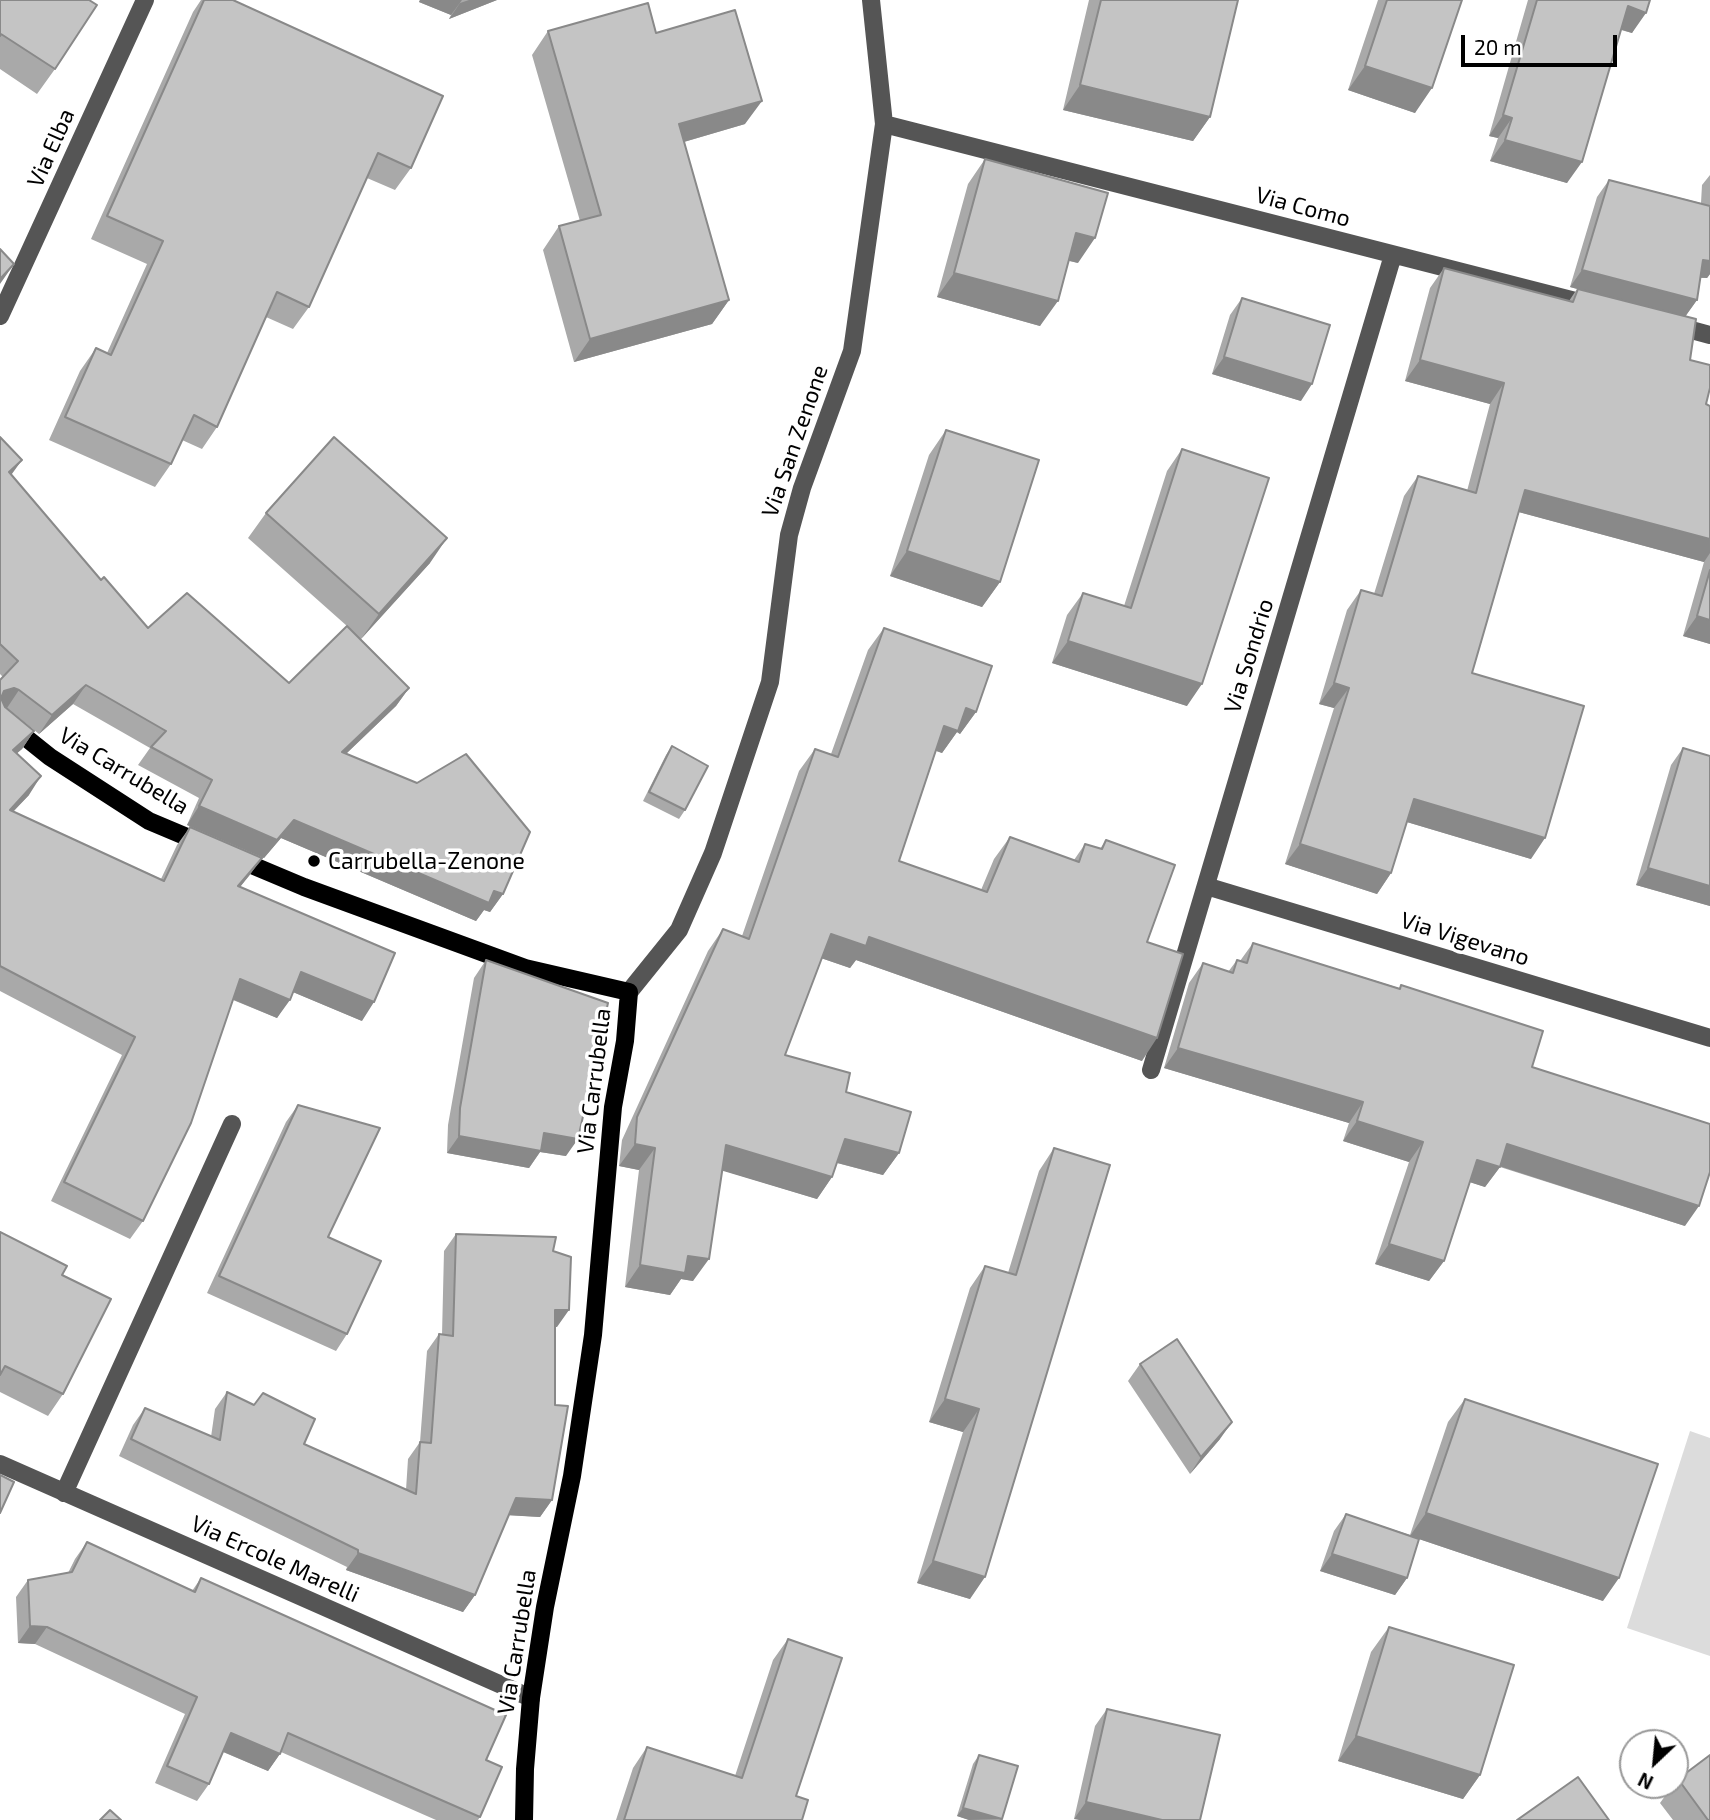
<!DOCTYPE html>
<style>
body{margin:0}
#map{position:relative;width:1710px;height:1820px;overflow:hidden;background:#fff;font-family:"Exo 2",sans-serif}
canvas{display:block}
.north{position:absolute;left:1619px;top:1729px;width:70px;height:70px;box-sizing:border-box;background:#fff;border:2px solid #999;border-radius:50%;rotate:206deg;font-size:19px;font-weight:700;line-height:28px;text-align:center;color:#000}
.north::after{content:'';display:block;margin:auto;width:24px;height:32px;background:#000;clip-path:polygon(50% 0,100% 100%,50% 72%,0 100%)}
.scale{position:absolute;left:1461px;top:35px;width:156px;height:32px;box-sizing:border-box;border:4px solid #000;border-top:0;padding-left:9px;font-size:21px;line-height:24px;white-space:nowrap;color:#000;-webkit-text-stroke:5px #fff;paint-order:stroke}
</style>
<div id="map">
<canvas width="1710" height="1820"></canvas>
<div class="north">N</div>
<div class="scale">20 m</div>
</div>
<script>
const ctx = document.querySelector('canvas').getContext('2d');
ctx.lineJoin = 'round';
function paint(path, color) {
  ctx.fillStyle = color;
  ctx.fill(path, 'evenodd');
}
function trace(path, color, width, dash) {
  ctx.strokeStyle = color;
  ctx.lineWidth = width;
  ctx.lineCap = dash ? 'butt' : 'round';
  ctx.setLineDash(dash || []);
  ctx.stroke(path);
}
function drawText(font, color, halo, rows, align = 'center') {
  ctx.font = font + ' "Exo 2",sans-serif';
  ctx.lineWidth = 7;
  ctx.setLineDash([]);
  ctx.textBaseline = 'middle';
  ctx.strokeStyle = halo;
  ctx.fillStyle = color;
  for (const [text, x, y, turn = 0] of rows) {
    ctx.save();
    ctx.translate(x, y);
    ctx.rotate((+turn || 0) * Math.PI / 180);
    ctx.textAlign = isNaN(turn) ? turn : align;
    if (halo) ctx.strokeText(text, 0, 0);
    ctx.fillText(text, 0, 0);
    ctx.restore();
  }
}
paint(new Path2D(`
 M1690,1431L1710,1438V1656L1627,1628Z`), '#dcdcdc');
trace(new Path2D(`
 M884,124L1591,305
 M0,316L145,0
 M1673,325L1710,335
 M1206,886L1710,1038
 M629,992L679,930L713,853L770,682L789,535L802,488L852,351L884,124L871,0
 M1151,1070L1393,255
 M0,1464L531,1698
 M64,1493L232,1124`), '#555', 18);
trace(new Path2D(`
 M0,717L50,757L149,821L206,845
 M235,858L304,887L525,968L629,992L625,1041L613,1107L593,1335L572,1476L545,1607L531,1698L525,1769L524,1820`), '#000', 18);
paint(new Path2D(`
 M0,0L55,69L37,94L0,69Z
 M201,0H233L411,168L395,190L367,178L309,307L293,329L266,317L217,427L202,449L182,440L171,464L155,487L49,440L80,371L96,348L107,353L147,264L91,239L193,12Z
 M420,0H497L449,19L451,15L419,2Z
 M1089,0H1238L1210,117L1193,141L1063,110Z
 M1378,0H1462L1415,113L1348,90Z
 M1528,0H1650L1632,33L1621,30L1567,183L1490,161L1498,138L1489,136Z
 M548,31L745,124L684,142L729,300L712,324L574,362L543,250L559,226L580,221L532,55Z
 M985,159L1078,263L1069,261L1040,326L937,297L968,184Z
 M1710,175V274L1707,278H1700L1697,300L1685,316L1690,360L1706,404L1710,406V644L1683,636L1704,562L1519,512L1472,673L1531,859L1407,822L1391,873L1377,894L1285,864L1334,708L1319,704L1347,610L1361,590L1374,594L1404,496L1418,476L1467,491L1490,404L1405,381L1430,288L1444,268L1569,301L1577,289L1570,287L1597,197L1609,180L1701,203L1702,185Z
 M1242,298L1301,401L1212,374L1230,315Z
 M946,430L1000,582L982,607L890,576L929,455Z
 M0,437L11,475L101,580L148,628L289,683L347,626L248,538L266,513L430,563L361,639L354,632L409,688L396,706L346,754L503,894L490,912L484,910L476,921L281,838L264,858L187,825L199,798L138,765L150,748L73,704L39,734L7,708L34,731L22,749L17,753L29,795L13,812L161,879L177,845L190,827L262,858L240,887L362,1021L293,992L277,1018L233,1000L143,1221L130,1239L51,1201L122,1055L0,991V680L3,677L0,674Z
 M1182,449L1187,706L1052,663L1067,615L1083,593L1124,606L1167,471Z
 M884,628L976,712L960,734L957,732L942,753L936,751L899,861L981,890L994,859L1010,837L1074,860L1085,844L1100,849L1106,840L1147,942L1142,1061L856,960L850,968L821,958L785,1055L846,1092L899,1153L883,1175L837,1163L832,1177L817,1199L722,1170L693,1281L681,1279L670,1295L625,1287L639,1170L619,1166L622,1140L708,951L723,929L742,936L799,771L815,749L831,754L868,650Z
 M672,746L685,810L679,819L643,801L666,755Z
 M1683,748L1710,756V906L1636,885L1671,765Z
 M1253,943L1399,988L1401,985L1532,1067L1685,1226L1500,1167L1485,1187L1470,1182L1444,1261L1429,1281L1375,1264L1409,1162L1343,1141L1349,1123L1164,1068L1189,983L1203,963L1228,972L1237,960L1240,961Z
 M486,960L566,1156L540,1152L529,1168L447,1153L448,1125L474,978Z
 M298,1105L328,1237L347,1334L336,1351L207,1293L286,1122Z
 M1054,1148L970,1599L917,1583L963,1432L929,1422L970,1288L985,1266L1008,1273L1039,1171Z
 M0,1232L62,1275L63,1394L48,1416L0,1392Z
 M456,1234L553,1251L557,1327H555L552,1500L540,1517L509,1515L475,1595L463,1612L346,1570L347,1567L119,1456L133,1425L145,1408L211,1437L215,1409L227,1392L304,1444L406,1490L408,1459L420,1442L427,1351L439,1334L442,1335L444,1251Z
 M1140,1364L1220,1439L1190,1474L1128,1381Z
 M1465,1399L1603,1601L1419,1539L1407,1578L1395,1595L1320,1571L1334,1531L1346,1514L1410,1535L1448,1422Z
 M87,1542L192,1591L201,1578L486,1760L480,1817L478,1820H436L281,1752L268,1771L223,1752L209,1784L197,1801L155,1783L185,1714L35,1644L18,1643L16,1597L28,1580L68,1573L75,1559Z
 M1389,1627L1480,1775L1463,1799L1338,1761L1371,1652Z
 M788,1639L796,1796L802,1820H616L633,1768L647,1747L735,1776L773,1660Z
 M1107,1709L1220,1735L1074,1819L1095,1726Z
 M979,1755L1018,1766L1002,1820H969L957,1816L973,1764Z
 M1678,1779L1710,1820H1673L1660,1803L1673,1785H1675V1782Z`), '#a9a9a9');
paint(new Path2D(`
 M420,0H462L451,15L419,2Z
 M469,0H497L449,19L460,3Z
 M1628,6L1646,13L1632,33L1613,27Z
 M1365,66L1432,88L1415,113L1348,90Z
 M1080,85L1210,117L1193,141L1063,110Z
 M762,101L745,124L663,148L679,124Z
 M1503,115L1512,118L1498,138L1489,136Z
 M1505,140L1582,162L1567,183L1490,161Z
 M1076,233L1095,238L1078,263L1059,258Z
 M1703,260L1710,261V274L1707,278L1691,277Z
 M14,264L0,284V279Z
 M1582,270L1697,300L1685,317L1570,287Z
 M954,273L1058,301L1040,326L937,297Z
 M729,300L712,324L574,362L590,339Z
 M1224,357L1312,384L1301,401L1212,374Z
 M1420,360L1504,383L1490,404L1405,381Z
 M22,460L9,478V472Z
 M1525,490L1710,539V553L1704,562L1511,510Z
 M447,538L430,563L361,639L379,614Z
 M907,551L1000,582L982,607L890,576Z
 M1697,616L1710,620V644L1683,636Z
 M1068,641L1202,684L1187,706L1052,663Z
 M1334,683L1349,688L1334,708L1319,704Z
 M86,685L73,704L39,734L52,715Z
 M14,688L19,690L7,708L1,706L0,697L4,691Z
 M409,688L396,706L329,770L342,752Z
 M966,708L976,712L960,734L957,732L942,753L929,748L944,726Z
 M34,731L22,749L0,768L13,750Z
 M41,776L29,795L0,825L10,810Z
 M1414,799L1545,838L1531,859L1400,820Z
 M199,806L294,820L503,894L490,912L484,910L476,921L281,838L264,858L187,825Z
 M1300,844L1391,873L1377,894L1285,864Z
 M262,858L249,876L226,904L238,886Z
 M1648,868L1710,886V906L1636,885Z
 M831,934L869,937L1157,1038L1142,1061L856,960L850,968L815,956Z
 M301,972L374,1002L362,1021L288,990Z
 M240,979L290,1000L277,1018L227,997Z
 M1178,1048L1363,1102L1349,1123L1164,1068Z
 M1357,1121L1423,1142L1409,1162L1343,1141Z
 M544,1133L578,1139L566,1156L540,1152L529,1168L447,1153L459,1136Z
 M845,1139L899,1153L883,1175L830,1161Z
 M635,1144L655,1148L639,1170L619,1166Z
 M1507,1144L1699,1206L1685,1226L1493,1164Z
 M726,1145L832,1177L817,1199L710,1167Z
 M1477,1160L1500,1167L1485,1187L1463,1180Z
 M1389,1244L1444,1261L1429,1281L1375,1264Z
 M688,1256L709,1259L693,1281L681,1279L670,1295L625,1287L640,1265Z
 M555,1310H569L557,1327H543Z
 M945,1399L979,1409L963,1432L929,1422Z
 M1232,1422L1220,1439L1190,1474L1201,1457Z
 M516,1498L552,1500L540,1517L504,1515Z
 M1426,1513L1619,1578L1603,1601L1410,1536Z
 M358,1553L475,1595L463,1612L346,1570Z
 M1332,1554L1407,1578L1395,1595L1320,1571Z
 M933,1561L985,1577L970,1599L917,1583Z
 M30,1626L47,1627L35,1644L18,1643Z
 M231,1733L280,1754L268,1771L219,1750Z
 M1356,1736L1480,1775L1463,1799L1338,1761Z
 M1086,1802L1162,1820H1079L1074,1819Z
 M963,1808L1002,1819L969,1820L957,1816Z`), '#898989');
const building = new Path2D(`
 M0,0H89L97,5L55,69L1,34L0,36Z
 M204,0H233L443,96L411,168L378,153L309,307L277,292L217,427L194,415L171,464L65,417L96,348L111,355L163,241L107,216Z
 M1101,0H1238L1210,117L1080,85Z
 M1387,0H1462L1432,88L1365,66Z
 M1537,0H1650L1646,13L1628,6L1582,162L1505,140L1512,118L1503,115Z
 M648,3L656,33L735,10L762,101L679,124L729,300L590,339L559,226L601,215L548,31Z
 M985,159L1108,193L1095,238L1076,233L1058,301L954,273Z
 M1609,180L1710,206V261L1703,260L1697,300L1582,270Z
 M0,249L14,264L0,279Z
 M1444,268L1573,302L1578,289L1696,319L1690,360L1710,365V388L1706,404L1710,406V539L1525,490L1472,673L1584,706L1545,838L1414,799L1391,873L1300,844L1349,688L1334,683L1361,590L1382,596L1418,476L1476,493L1504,383L1420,360Z
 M1242,298L1330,325L1312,384L1224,357Z
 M946,430L1039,460L1000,582L907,551Z
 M0,437L22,460L9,472L101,580L104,577L148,628L187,593L289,683L347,626L409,688L342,752L417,783L466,754L530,832L503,894L494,891L489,903L294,820L277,840L199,806L212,780L151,747L166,731L86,685L52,715L19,690L14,688L4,691L1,698L5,707L34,731L13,750L41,776L10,810L164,881L190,827L262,858L238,886L395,953L374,1002L301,972L290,1000L240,979L191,1123L143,1221L64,1182L135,1037L0,966V680L18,661L0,644Z
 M334,437L447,538L379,614L266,513Z
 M1182,449L1269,478L1202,684L1068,641L1083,593L1131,608Z
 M1710,570V620L1697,616Z
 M884,628L992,666L976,712L966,708L958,731L944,726L899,861L987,892L1010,837L1079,862L1085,844L1102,849L1106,840L1175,865L1147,942L1183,954L1157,1038L869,937L866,946L831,934L785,1055L850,1073L846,1092L911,1112L899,1153L845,1139L832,1177L726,1145L709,1259L688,1256L685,1273L640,1265L655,1148L635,1144L637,1117L723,929L749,939L815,749L838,757Z
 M672,746L708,766L685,810L649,792Z
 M1683,748L1710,756V886L1648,868Z
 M1253,943L1400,989L1401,985L1543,1031L1532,1067L1710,1124V1172L1699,1206L1507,1144L1500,1167L1477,1160L1444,1261L1389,1244L1423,1142L1357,1121L1363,1102L1178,1048L1203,963L1233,973L1237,960L1247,963Z
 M486,960L608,1003L578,1139L544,1133L541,1151L459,1136L460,1108Z
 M298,1105L380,1128L328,1237L381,1261L347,1334L219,1276Z
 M1054,1148L1110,1165L985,1577L933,1561L979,1409L945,1399L985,1266L1016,1275Z
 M0,1232L67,1266L62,1275L111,1299L63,1394L5,1366L0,1375Z
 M456,1234L556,1237L553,1251L571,1257L569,1310H555V1405L568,1406L552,1500L516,1498L475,1595L358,1553V1550L131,1439L145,1408L220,1440L227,1392L254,1405L263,1393L315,1419L304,1444L416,1494L420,1442L431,1443L439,1334L453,1336Z
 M1177,1339L1232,1422L1201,1457L1140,1364Z
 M1465,1399L1658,1464L1619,1578L1426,1513Z
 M0,1475L14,1482L0,1513Z
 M1346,1514L1419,1539L1407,1578L1332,1554Z
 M87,1542L195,1592L201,1578L506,1715L486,1760L502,1767L480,1817L288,1733L280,1754L231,1733L209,1784L167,1766L197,1697L47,1627L30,1626L28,1580L72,1572Z
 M1389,1627L1514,1665L1480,1775L1356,1736Z
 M788,1639L842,1658L796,1796L808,1800L802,1820H624L647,1747L742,1778Z
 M1107,1709L1220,1735L1200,1820H1162L1086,1802Z
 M979,1755L1018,1766L1002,1819L963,1808Z
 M1710,1755V1820H1708L1678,1779Z
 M1578,1777L1609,1820H1517Z
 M110,1810L121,1820H100Z`);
paint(building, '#c4c4c4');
trace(building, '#898989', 2);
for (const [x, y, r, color] of [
 [314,861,7,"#000"]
]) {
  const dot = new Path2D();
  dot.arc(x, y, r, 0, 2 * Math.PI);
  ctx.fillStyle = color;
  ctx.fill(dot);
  trace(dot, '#fff', 2.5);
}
drawText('23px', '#000', '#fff', [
 ["Via Elba",51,148,-66],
 ["Via Como",1303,207,15],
 ["Via San Zenone",795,441,-71],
 ["Via Sondrio",1249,656,-73],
 ["Via Carrubella",124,771,31],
 ["Via Vigevano",1465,939,17],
 ["Via Carrubella",594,1081,-83],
 ["Via Ercole Marelli",275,1559,24],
 ["Via Carrubella",517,1642,-81]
]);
drawText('23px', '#000', '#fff', [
 ["Carrubella-Zenone",328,861]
], 'left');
</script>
